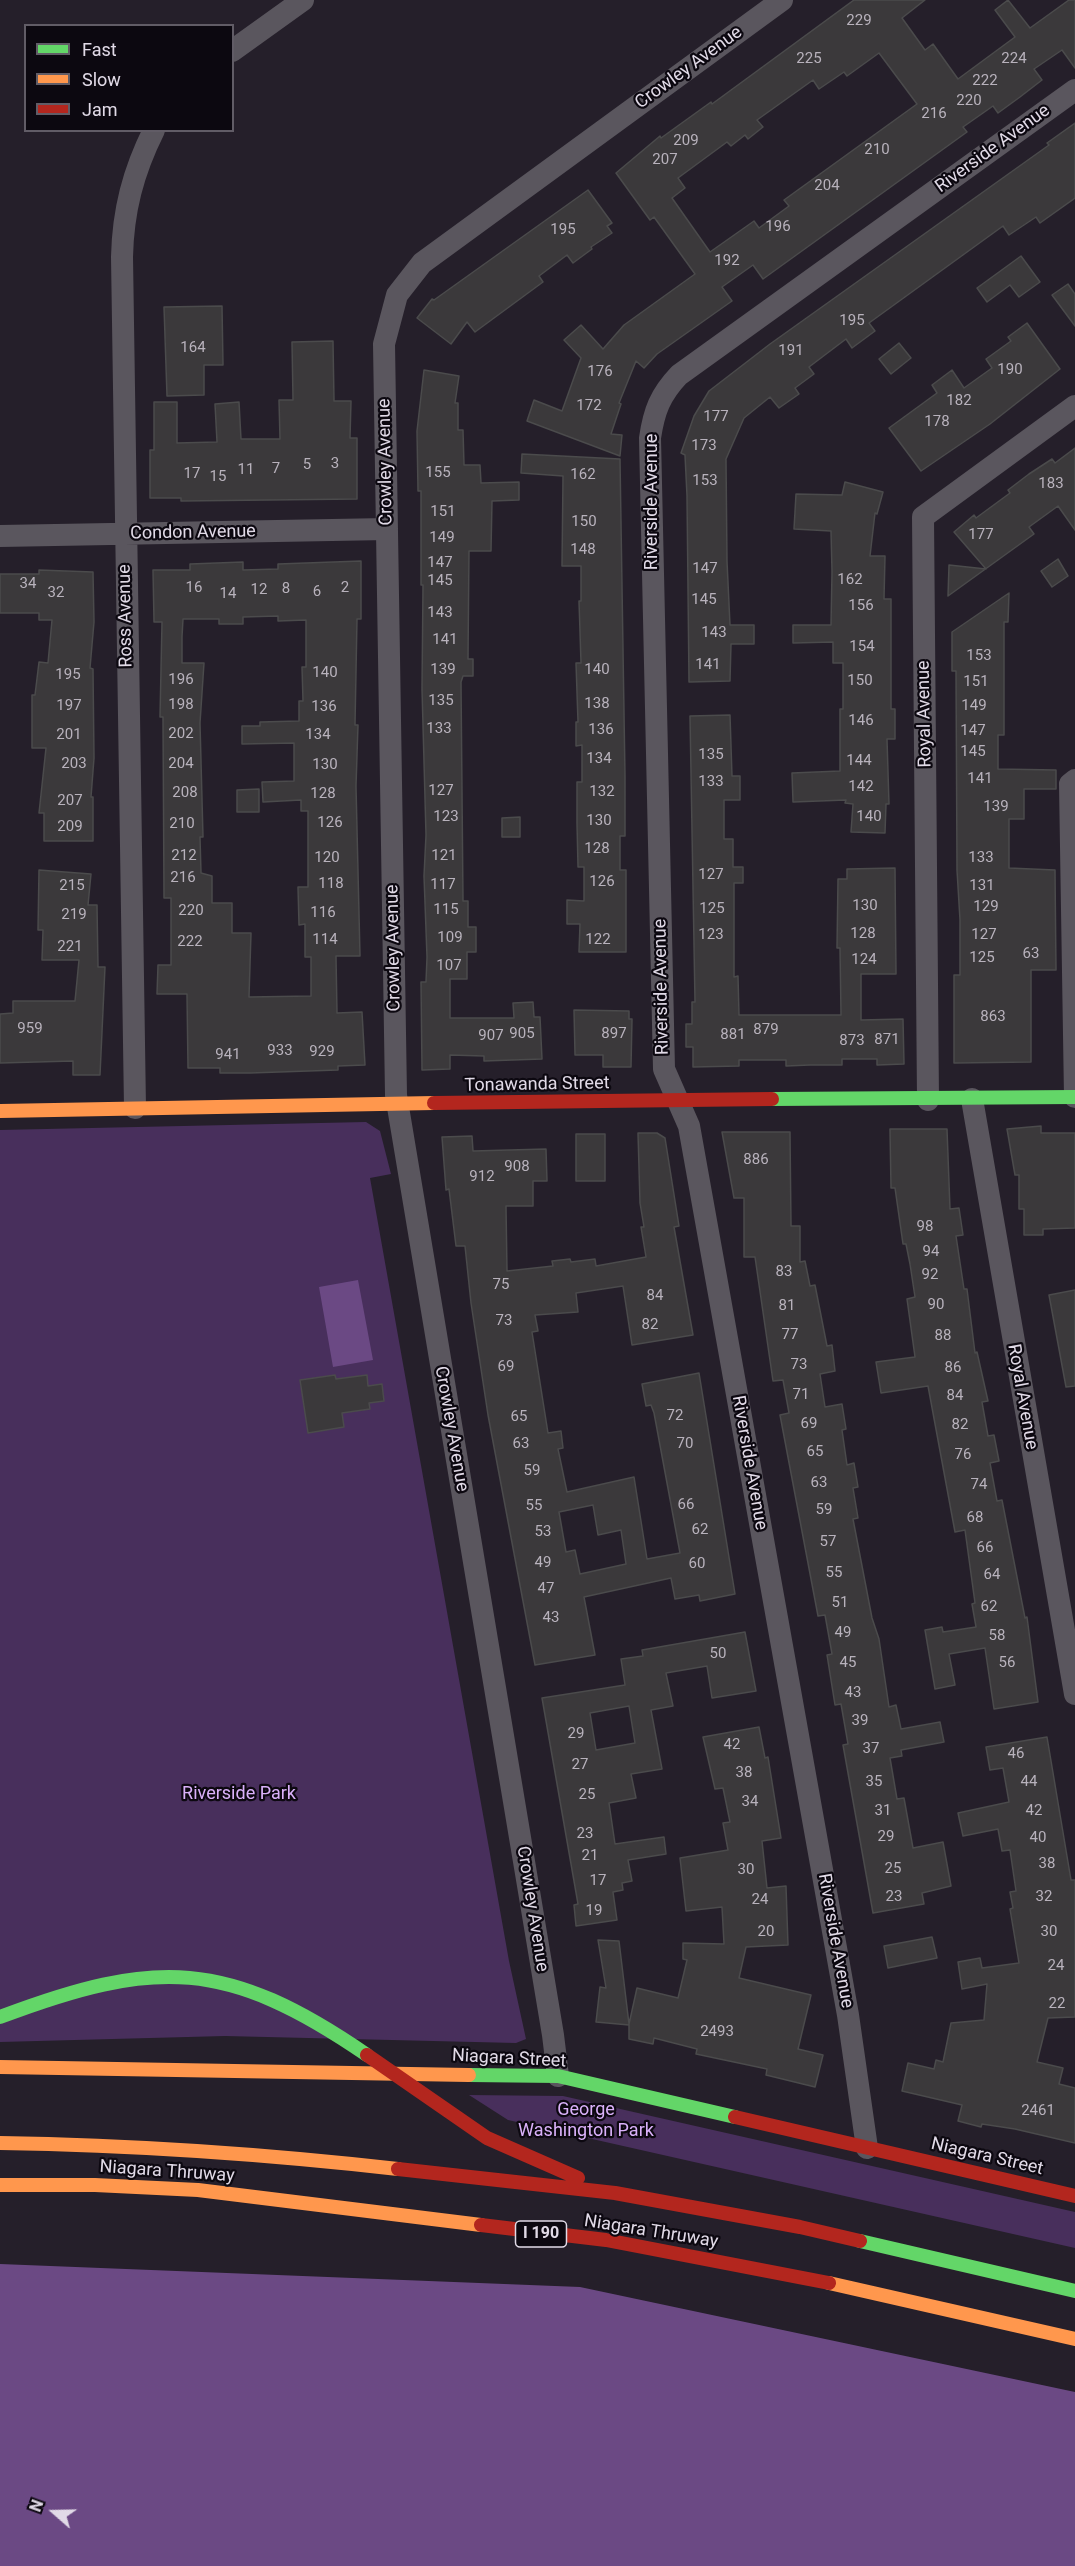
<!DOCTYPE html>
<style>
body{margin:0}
#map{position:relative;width:1075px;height:2566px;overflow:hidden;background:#251f2a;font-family:Roboto,sans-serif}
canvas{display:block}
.legend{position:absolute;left:24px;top:24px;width:210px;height:108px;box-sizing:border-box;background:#0c0810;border:2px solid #615c66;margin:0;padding:8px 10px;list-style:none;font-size:18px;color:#e1dae7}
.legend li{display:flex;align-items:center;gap:12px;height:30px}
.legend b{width:30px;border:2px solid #615c66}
.north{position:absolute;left:24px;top:2482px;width:60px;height:60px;-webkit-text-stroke:4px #0c0810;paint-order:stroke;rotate:290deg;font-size:16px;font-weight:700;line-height:24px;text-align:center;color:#e1dae7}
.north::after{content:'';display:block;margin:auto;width:21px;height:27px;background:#e1dae7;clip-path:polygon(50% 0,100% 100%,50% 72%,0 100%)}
</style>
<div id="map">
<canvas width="1075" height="2566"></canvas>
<ul class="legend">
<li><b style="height:8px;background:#63d668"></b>Fast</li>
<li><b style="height:8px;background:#ff974d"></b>Slow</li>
<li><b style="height:8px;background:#b3261e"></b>Jam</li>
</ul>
<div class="north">N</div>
</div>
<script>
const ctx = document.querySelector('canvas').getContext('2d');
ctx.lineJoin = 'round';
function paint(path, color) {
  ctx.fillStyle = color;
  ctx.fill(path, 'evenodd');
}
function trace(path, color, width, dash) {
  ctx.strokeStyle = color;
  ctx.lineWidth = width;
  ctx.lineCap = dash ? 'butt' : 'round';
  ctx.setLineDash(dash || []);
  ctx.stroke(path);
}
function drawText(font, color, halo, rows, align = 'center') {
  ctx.font = font + ' Roboto,sans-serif';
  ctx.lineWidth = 4.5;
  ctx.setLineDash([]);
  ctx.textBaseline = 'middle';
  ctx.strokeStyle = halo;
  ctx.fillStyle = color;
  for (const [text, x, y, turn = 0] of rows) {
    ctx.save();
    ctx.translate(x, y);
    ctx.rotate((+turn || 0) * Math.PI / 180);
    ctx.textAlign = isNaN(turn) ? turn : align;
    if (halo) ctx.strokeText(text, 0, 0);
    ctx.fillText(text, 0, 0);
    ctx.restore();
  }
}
paint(new Path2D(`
 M366,1122L380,1131L391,1174L370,1178L509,1961L526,2039L516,2043L225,2036L0,2042V1130Z
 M469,2095L563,2096L1075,2212V2248L508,2120Z`), '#482f5c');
paint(new Path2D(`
 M358,1280L373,1360L333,1367L319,1287Z
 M0,2264L580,2287L1075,2392V2566H0Z`), '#6b4984');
const building = new Path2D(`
 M854,0H925L902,18L925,50L933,44L958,79L1015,37L995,10L1008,0L1030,28L1069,0H1075V68L1062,50L1034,69L1042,80L1020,97L998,113L993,106L963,127L967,132L763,279L753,265L722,287L732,301L657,354L644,368L636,361L619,403L621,404L611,434L622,435L620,456L527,421L534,400L562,411L581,358L564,340L581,325L603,349L624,325L695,274L654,217L650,220L616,173L660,136L661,138L711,102L712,104ZM879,53L917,104L784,200L789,206L759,228L754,221L710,252L672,198L685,188L678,178L727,142L731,146L745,135L748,139L763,127L757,120L813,80L819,89L844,72L847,76Z
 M1075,123V198L1040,223L1036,217L1009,235L1003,226L869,323L875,331L852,348L846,339L809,367L814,374L795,388L799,394L779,408L770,397L744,418L726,459L727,561L730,625H754V644H731L730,681L689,682L687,496L685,455L681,453L694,416L709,391L770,344L1049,145L1047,143Z
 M588,190L612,223L607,226L612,233L591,247L592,249L573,263L567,255L539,276L543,282L475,332L467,322L451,344L417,318L432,299L434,300Z
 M1021,256L1040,282L1019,297L1010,285L987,302L977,288Z
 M1068,284L1075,294V326L1052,295Z
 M222,306L223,365H204V395L167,396L164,307Z
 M1027,323L1060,369L990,424L921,471L889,428L937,393L932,385L952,370L964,388L992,368L986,359L1011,341L1008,337Z
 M333,341L334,401H351L350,438H357V499L181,501V498H150V450H154V402H177V443L217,442L215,404L239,402L241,439H280L279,400H293L292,342Z
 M899,343L911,358L891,374L879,359Z
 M424,370L459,376L455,403H458V430H463L464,465H480L481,483L519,482V500L492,501L491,551H469L468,659H473V676H463L461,682L463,901H468V927H476V952H467V979H450V1018H514L513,1003L533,1002L534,1017H540L542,1059L484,1061V1056L450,1055V1069L422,1070L421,982H426L427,957L424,876L426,835L422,689L423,585H421V491H418L417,431Z
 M1075,448V530L1058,506L1029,527L1034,534L948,596L949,565L986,569L954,532L974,515L976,518L1010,493L1008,490L1029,474L1052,459L1055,463Z
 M522,454L620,459L625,776V836H620V870H626V952H579L580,924H567V900L584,901V867H578L577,823V782H582V745L576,746V722H578L576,663H581L579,601H581V566H562L563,476L521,473Z
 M845,482L883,492L877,514L875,513L870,556H885L884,599H891V709H895V739H887L889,804H886L885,833L851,832L853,804L845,803L846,800L793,802L792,773L840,771V709H843V663H833V642L793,643V625H831L832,572L831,531L794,529L796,494L842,495Z
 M1058,559L1068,576L1052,587L1041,571Z
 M361,561V619H357L355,725H358L356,786L360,956H336L337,1013L362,1012L365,1065L338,1066V1070L250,1073H220V1068H188L187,994H157L158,965H171V898H164L163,717H160L162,622H154L153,570H190V564L243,562V570L278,569V564ZM278,616V621L306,620V667H302L303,701H299V721L260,722V726H242V744L294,743V781L262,782L263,802L301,800V811H308V887H298L299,925L305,924V957H311V996L249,997L251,933H232V903H212V876L201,873L200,837H203L200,723L204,663H182V637L183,619H219V624H243V617Z
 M39,570L93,572L94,622L90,668L93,669L94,758L91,797H93V841H44V813H39L46,748H32V695H35L39,662L48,663L52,620H39V613H0V574H39Z
 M1009,593L1008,622H1004V735H998V769L1056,770V789H1024V819H1009V868L1055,870L1056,970H1031V1062L954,1063V975H960V920L957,870L956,671H952V632Z
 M730,715L732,776H740V800H724V839H733V867H743V883H734V977L738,976L739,1015H841L840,948H837L838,879H847V869L895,868L896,974H861V1020L903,1019L904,1064L877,1065V1059H842V1065H810L786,1066V1060H739V1066L693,1067V1047H686V1024H692V1002H695L690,716Z
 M259,789V812H237V790Z
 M520,817V837H502V818Z
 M39,870L91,874L88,905H97L98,967H105L100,1075H73V1061L0,1063V1014L13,1013V1001H75L79,960H42L43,930H38Z
 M574,1010L629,1011V1019H632L631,1067H603V1055H575Z
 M1041,1126V1133H1075V1228L1043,1229V1235H1024V1209H1019V1175H1015L1007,1129Z
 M890,1129H947L950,1209L959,1208L963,1235L956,1236L964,1289H967L975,1353L977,1352L988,1401L982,1402L988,1436L994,1435L999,1461L990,1463L997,1501L1002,1500L1025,1618L1027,1617L1038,1702L994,1709L985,1648L949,1654L955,1685L935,1689L925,1630L942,1627L943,1632L976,1627L972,1604L975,1603L965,1530L955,1532L928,1386L881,1393L876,1362L915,1357L907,1299L915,1297L910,1264L906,1244H903L895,1188H891Z
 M722,1132H790L791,1226H800V1262L805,1261L810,1286L815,1285L827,1346L832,1345L835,1371L820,1374L825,1407L842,1404L846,1429L842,1430L847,1465L854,1463L858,1487L853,1488L858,1518L853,1519L872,1618L879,1639L889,1707L896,1705L901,1729L940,1722L944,1742L901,1750L902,1756L890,1758L897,1799L904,1798L913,1848L943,1842L951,1886L922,1893L924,1904L873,1913L843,1745L848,1744L841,1704L835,1705L827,1655L832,1654L825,1615L818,1616L780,1415L789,1413L783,1380L773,1381L755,1257H744V1198H734Z
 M638,1133H657L665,1138L679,1226L674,1227L693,1335L632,1345L623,1286L576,1293L578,1312L535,1315L538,1331L532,1332L548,1433L561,1431L563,1448L558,1449L567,1492L634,1477L647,1559L680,1553L654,1413L651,1405L646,1406L642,1384L699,1373L735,1594L700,1601L699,1595L675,1599L671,1578L584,1597L595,1655L535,1665L488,1415L471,1303L465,1246H456L449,1189L446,1190L442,1137L472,1136L473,1151L546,1149L547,1181H533V1206H506L507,1271L553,1266L552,1261L570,1259L571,1262L595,1259L596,1266L646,1257L641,1227H644L640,1203ZM593,1505L598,1535L621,1530L626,1564L580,1574L575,1550L566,1552L559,1512Z
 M576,1134H605V1181H576Z
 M1075,1290V1386L1066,1387L1049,1295Z
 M335,1375L336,1379L367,1375L368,1386L382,1384L384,1401L369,1403L370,1409L342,1413L344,1427L308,1433L300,1380Z
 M745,1632L756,1691L712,1698L707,1666L666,1673L673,1706L651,1710L662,1769L631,1774L636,1798L609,1803L615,1844L664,1837L666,1854L628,1860L632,1881L622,1883L623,1890L613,1892L617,1920L576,1926L574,1905L578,1904L542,1698L625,1685L621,1659L643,1656L642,1650ZM629,1706L635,1743L596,1750L590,1713Z
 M759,1727L765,1758L768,1757L781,1838L762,1841L767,1888L786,1886L788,1945L746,1947L739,1978L811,1995L798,2049L823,2055L815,2087L766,2075L767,2069L696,2054L697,2049L654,2038L653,2044L629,2039V2025L596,2022L600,1987L606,1988L598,1940L619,1941L629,2024L637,1988L678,1998L687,1960L683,1959V1943L724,1944L722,1907L686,1911L680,1858L728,1850L723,1823L730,1822L723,1788L715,1789L703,1737Z
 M1047,1737L1071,1880H1075V2017L1048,2018L1037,2062L1063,2068L1059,2084L1075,2088V2143L1015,2129L982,2124L981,2127L958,2121L962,2105L902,2091L908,2063L934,2069L936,2060L943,2062L951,2023L984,2020L987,1984L962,1989L958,1962L980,1958L982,1968L1019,1963L1010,1909L1013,1908L1010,1892L1016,1891L1010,1850L1002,1851L998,1829L963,1836L958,1813L1009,1802L1003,1768L990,1770L986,1747Z
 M932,1937L937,1958L888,1968L884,1946Z`);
paint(building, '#3b393b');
trace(building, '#4b4b4c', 1.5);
trace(new Path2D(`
 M232,51L303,0
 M0,536L387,529
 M1075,1097L1070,784L1075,780
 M972,1099L1075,1694
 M928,1100L923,517L1075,406
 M135,1108L122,257C123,211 133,172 154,130
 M558,2076L553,2035L396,1095L384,344L397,295L422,263L782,0
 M867,2148L848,2015L689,1126L664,1069L650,438C654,411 660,395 679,375L1075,90`), '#5a565e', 22);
trace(new Path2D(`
 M772,1099L1075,1097
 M0,2017C156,1958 227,1959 367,2055
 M469,2075L558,2076L735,2117
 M860,2241L1075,2291`), '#63d668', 14);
trace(new Path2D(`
 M0,1111L434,1103
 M0,2067L469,2075
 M0,2143C133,2145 265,2154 398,2169
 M0,2185H95L198,2190L481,2225
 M829,2283L1075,2339`), '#ff974d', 14);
trace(new Path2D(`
 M434,1103L772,1099
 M367,2055L487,2138L578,2178
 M735,2117L1075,2196
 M398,2169L615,2193L800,2227L860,2241
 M481,2225L606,2240L829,2283`), '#b3261e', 14);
drawText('15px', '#b8b2bc', null, [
 ["229",859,21],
 ["225",809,59],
 ["224",1014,59],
 ["222",985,81],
 ["220",969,101],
 ["216",934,114],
 ["209",686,141],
 ["210",877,150],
 ["207",665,160],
 ["204",827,186],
 ["196",778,227],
 ["195",563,230],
 ["192",727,261],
 ["195",852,321],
 ["164",193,348],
 ["191",791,351],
 ["190",1010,370],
 ["176",600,372],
 ["182",959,401],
 ["172",589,406],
 ["177",716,417],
 ["178",937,422],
 ["173",704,446],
 ["3",335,464],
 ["5",307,465],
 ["7",276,469],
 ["11",246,470],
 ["155",438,473],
 ["17",192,474],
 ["162",583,475],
 ["15",218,477],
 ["153",705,481],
 ["183",1051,484],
 ["151",443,512],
 ["150",584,522],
 ["177",981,535],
 ["149",442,538],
 ["148",583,550],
 ["147",440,563],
 ["147",705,569],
 ["162",850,580],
 ["145",440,581],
 ["34",28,584],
 ["16",194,588],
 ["2",345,588],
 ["8",286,589],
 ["12",259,590],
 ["6",317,592],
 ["32",56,593],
 ["14",228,594],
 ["145",704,600],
 ["156",861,606],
 ["143",440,613],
 ["143",714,633],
 ["141",445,640],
 ["154",862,647],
 ["153",979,656],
 ["141",708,665],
 ["139",443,670],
 ["140",597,670],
 ["140",325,673],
 ["195",68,675],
 ["196",181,680],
 ["150",860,681],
 ["151",976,682],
 ["135",441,701],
 ["138",597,704],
 ["198",181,705],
 ["197",69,706],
 ["149",974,706],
 ["136",324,707],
 ["146",861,721],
 ["133",439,729],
 ["136",601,730],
 ["147",973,731],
 ["202",181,734],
 ["201",69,735],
 ["134",318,735],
 ["145",973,752],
 ["135",711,755],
 ["134",599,759],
 ["144",859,761],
 ["203",74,764],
 ["204",181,764],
 ["130",325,765],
 ["141",980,779],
 ["133",711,782],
 ["142",861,787],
 ["127",441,791],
 ["132",602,792],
 ["208",185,793],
 ["128",323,794],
 ["207",70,801],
 ["139",996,807],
 ["123",446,817],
 ["140",869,817],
 ["130",599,821],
 ["126",330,823],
 ["210",182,824],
 ["209",70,827],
 ["128",597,849],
 ["212",184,856],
 ["121",444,856],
 ["120",327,858],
 ["133",981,858],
 ["127",711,875],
 ["216",183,878],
 ["126",602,882],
 ["118",331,884],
 ["117",443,885],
 ["215",72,886],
 ["131",982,886],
 ["130",865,906],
 ["129",986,907],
 ["125",712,909],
 ["115",446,910],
 ["220",191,911],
 ["116",323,913],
 ["219",74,915],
 ["128",863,934],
 ["123",711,935],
 ["127",984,935],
 ["109",450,938],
 ["114",325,940],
 ["122",598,940],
 ["222",190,942],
 ["221",70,947],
 ["63",1031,954],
 ["125",982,958],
 ["124",864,960],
 ["107",449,966],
 ["863",993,1017],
 ["959",30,1029],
 ["879",766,1030],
 ["905",522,1034],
 ["897",614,1034],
 ["881",733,1035],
 ["907",491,1036],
 ["871",887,1040],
 ["873",852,1041],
 ["933",280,1051],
 ["929",322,1052],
 ["941",228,1055],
 ["886",756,1160],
 ["908",517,1167],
 ["912",482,1177],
 ["98",925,1227],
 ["94",931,1252],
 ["83",784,1272],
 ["92",930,1275],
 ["75",501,1285],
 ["84",655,1296],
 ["90",936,1305],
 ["81",787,1306],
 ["73",504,1321],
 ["82",650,1325],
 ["77",790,1335],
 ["88",943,1336],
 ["73",799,1365],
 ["69",506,1367],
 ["86",953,1368],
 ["71",801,1395],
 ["84",955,1396],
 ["72",675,1416],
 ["65",519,1417],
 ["69",809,1424],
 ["82",960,1425],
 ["63",521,1444],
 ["70",685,1444],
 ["65",815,1452],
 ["76",963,1455],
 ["59",532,1471],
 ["63",819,1483],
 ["74",979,1485],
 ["66",686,1505],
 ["55",534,1506],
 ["59",824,1510],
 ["68",975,1518],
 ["62",700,1530],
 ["53",543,1532],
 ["57",828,1542],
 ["66",985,1548],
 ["49",543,1563],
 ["60",697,1564],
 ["55",834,1573],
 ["64",992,1575],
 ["47",546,1589],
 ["51",840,1603],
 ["62",989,1607],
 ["43",551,1618],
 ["49",843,1633],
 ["58",997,1636],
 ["50",718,1654],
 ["45",848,1663],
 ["56",1007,1663],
 ["43",853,1693],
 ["39",860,1721],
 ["29",576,1734],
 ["42",732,1745],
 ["37",871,1749],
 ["46",1016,1754],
 ["27",580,1765],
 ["38",744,1773],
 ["35",874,1782],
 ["44",1029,1782],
 ["25",587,1795],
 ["34",750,1802],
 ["31",883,1811],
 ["42",1034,1811],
 ["23",585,1834],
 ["29",886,1837],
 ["40",1038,1838],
 ["21",590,1856],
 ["38",1047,1864],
 ["25",893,1869],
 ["30",746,1870],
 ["17",598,1881],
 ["23",894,1897],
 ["32",1044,1897],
 ["24",760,1900],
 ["19",594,1911],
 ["20",766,1932],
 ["30",1049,1932],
 ["24",1056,1966],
 ["22",1057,2004],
 ["2493",717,2032],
 ["2461",1038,2111]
]);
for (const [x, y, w] of [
 [541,2234,51]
]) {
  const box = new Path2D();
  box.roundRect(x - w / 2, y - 13, w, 26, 4.5);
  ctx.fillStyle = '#0c0810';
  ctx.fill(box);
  trace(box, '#e1dae7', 1.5);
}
drawText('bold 16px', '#e1dae7', null, [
 ["I 190",541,2234]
]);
drawText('18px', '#e1dae7', '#0c0810', [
 ["Crowley Avenue",689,68,-36],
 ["Riverside Avenue",993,149,-36],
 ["Crowley Avenue",386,462,-91],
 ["Riverside Avenue",652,502,-90],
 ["Condon Avenue",193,533,-1],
 ["Ross Avenue",126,616,-91],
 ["Royal Avenue",925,714,-91],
 ["Crowley Avenue",394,948,-91],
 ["Riverside Avenue",662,987,-91],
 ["Tonawanda Street",537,1085,-1],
 ["Royal Avenue",1022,1397,80],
 ["Crowley Avenue",451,1429,80],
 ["Riverside Avenue",749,1463,80],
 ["Crowley Avenue",532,1909,81],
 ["Riverside Avenue",835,1941,80],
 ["Niagara Street",509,2059,3],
 ["Niagara Street",987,2157,13],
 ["Niagara Thruway",167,2172,4],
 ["Niagara Thruway",651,2232,9]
]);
drawText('18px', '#dab1fa', '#0c0810', [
 ["Riverside Park",239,1794],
 ["George",586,2110],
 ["Washington Park",586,2131]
]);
</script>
